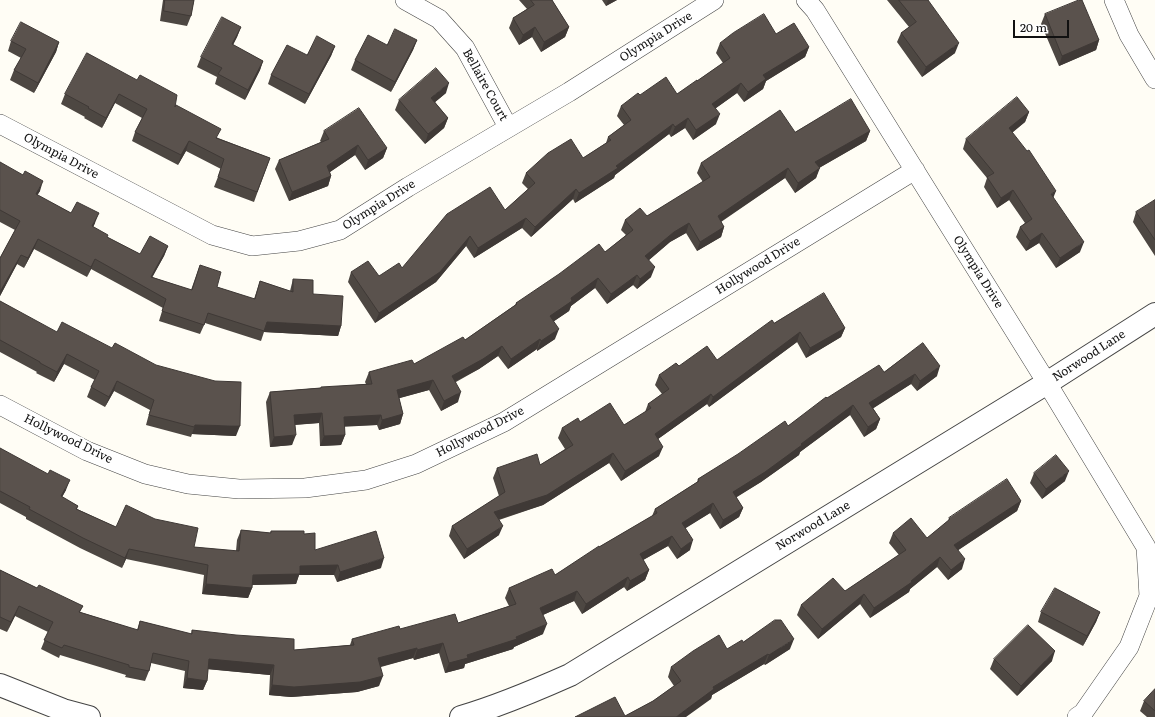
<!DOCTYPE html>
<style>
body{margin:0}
#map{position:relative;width:1155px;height:717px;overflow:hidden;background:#fffdf5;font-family:Literata,serif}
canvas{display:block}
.scale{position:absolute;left:1013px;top:20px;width:56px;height:18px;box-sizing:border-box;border:2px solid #111;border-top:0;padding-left:5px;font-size:12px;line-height:14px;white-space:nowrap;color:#111;-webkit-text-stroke:3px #fff;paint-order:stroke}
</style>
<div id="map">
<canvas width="1155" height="717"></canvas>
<div class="scale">20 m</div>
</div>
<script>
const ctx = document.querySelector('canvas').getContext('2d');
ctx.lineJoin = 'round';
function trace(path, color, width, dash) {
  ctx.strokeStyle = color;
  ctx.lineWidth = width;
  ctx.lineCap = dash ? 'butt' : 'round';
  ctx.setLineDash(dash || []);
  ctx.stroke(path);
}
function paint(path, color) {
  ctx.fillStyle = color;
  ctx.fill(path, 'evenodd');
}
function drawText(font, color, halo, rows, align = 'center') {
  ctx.font = font + ' Literata,serif';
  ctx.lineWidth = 4;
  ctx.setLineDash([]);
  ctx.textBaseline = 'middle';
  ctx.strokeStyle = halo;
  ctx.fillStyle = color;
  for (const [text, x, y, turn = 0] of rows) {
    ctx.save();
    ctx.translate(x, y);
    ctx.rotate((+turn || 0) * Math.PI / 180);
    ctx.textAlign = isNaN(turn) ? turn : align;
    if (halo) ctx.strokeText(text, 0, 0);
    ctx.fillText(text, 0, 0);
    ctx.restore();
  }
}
const minor = new Path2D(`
 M405,0L439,19L465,48L508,127
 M806,0L815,10L1047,383L1146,547L1149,596L1129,647L1083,713L1077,717
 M1114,0L1129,35L1155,79
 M0,124L212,235L252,246L299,241L340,230L408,187L569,92L714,0
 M0,405L87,451L145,474L188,484L239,489L305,488L366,480L416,464L504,422L915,170`);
const tertiary = new Path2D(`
 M0,685L63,710L89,717
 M461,717C499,706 534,691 570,675L1047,383L1155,314`);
trace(minor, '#444', 20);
trace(tertiary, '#444', 24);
trace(minor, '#fff', 19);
trace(tertiary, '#fff', 22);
paint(new Path2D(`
 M163,0H194L191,16L187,26L160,21Z
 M519,0H552L569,27L565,37L541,52L532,37L519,45L509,28L513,18L527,9Z
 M602,0H617L606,6Z
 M887,0H928L955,53L922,77L897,42L901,33L909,27Z
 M1045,14L1099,40L1096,50L1059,66L1041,24Z
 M241,27L237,37L233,45L263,61L260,70L245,100L215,84L217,77L197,67L201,57Z
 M776,34L809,47L805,57L766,81L763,89L744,102L737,93L716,108V124L693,140L685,128L671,137L669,134L615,175L614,178L575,203L573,199L531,237L522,228L474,258L466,246L436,282L375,323L348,282L351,272L379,276L402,268L505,210L528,189L522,183L526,173L583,158L606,143L608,137L624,125L617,116L621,106L640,95L677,94L697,81L723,63L716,53L720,43Z
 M417,40L413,50L391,92L351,70L355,60L387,45Z
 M11,41L59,42L56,52L34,93L10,80L14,70L21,58L8,51Z
 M335,46L331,56L305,104L268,84L271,75L307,55Z
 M87,53L175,107L218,138L270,158L254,202L214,187L221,169L186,151L178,165L132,141L135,132L142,118L115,103L102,128L84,118L85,117L61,104L65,94Z
 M446,93L435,102L448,118L444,128L425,144L395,110L399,100Z
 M1029,112L1025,122L1012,133L1053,198L1080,252L1056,268L1039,243L1026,251L1016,237L1020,227L1025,223L1009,200L997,208L984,187L987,178L963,149L966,139Z
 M324,131L387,148L383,158L365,170L355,155L330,172L331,176L328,186L289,201L275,169L279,160L321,142L320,141Z
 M870,131L866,141L819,168L816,178L795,193L785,178L721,222L724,227L721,237L697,251L686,233L670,242L649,260L651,277L637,289L633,285L607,304L595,288L571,306L569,311L554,321L555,339L537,351V349L508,369L498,356L479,369L456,382L458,402L441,411L429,390L399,398L403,414L400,424L379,430L377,425L344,426L345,435L341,445L320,446L319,423L295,425L292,445L270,447L266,402L270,392L366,384L365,382L369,372L414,364L465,340L515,305L516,303L605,252L626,235L621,230L625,220L647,216L703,182L697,173L701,163L795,132Z
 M0,162L40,191L37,195L71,213L95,223L93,227L107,237L140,254L168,246L164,256L152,277L191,290L200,265L217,287L254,299L260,281L290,291L293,279L313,294L341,326L338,336L264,332L261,341L205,323L200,334L159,321L163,308L91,269L87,277L34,249L24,268L17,264L0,296V258L15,230L0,222Z
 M1155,200V256L1133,222L1136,212Z
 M0,301L236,436L192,434L191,437L146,425L150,410L114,391L105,407L87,397L91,387L95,380L64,364L54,382L36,373L37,372L0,352Z
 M774,323L845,328L841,337L806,358L797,342L709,407L707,404L658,439L659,456L621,481L609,463L543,505L499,520V535L464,559L449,536L452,526L499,496L493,478L497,468L540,465L565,449L558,438L562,428L580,422L624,425L645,412L648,404L662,394L655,385L659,375L679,366L717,360Z
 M923,343L937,376L917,391L911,384L873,408L880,419L876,429L864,437L850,415L800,452L799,455L761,482L736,497L743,508L739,517L720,529L710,513L685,528L690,550L677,559L668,546L643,560L649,570L645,580L627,591L624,587L582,614L574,601L543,615V634L514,647L513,649L465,664L464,668L445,673L439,653L414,660L413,658L381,667L379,686L357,692L291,697L269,695L270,675L208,669L207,681L203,690L183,688L185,671L151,663L149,671L145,681L125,677L126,675L60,655L59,658L41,649L48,632L15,616L7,632L0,629V570L37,588L83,606L80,612L137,630L140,621L191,634L192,630L294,650L350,645L352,639L400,629L458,623L509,606L505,598L509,588L555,575L599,547L652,516L655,509L697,482L698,479L788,426L827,398L884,372Z
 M0,448L66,490L62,497L78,506L77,509L116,527L194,547L236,551L237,540L241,530L270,533L271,531L304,534L315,550L381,568L337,582L334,575H299L296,584L252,585V588L248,598L202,594L204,575L126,559L122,568L80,548L26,519V517L0,503Z
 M1034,473L1065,481L1042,499L1030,483Z
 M1021,501L1017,511L958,550L962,569L948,580L937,567L910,589L909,592L870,618L860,604L818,639L797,615L801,605L845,591L899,555L889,543L893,533L927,538L948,521L949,518Z
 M1041,612H1100L1096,622L1083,646L1038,622Z
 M743,642L790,649L765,665L764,664L712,695L711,699L625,716L653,701L674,686L668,677L671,667L727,649Z
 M994,659L1052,661L1017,696L990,669Z
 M1155,689V717H1147L1140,711L1144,701Z`), '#4d4742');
paint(new Path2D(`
 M608,0H617L606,6Z
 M241,27L237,37L228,54L232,44Z
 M535,27L532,37L519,45L523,35Z
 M569,27L565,37L541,52L544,42Z
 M417,40L413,50L391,92L395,82Z
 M1099,40L1096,50L1059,66L1062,56Z
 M59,42L56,52L34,93L38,83Z
 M959,43L955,53L922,77L926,67Z
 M335,46L331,56L305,104L309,94Z
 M809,47L805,57L766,81L763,89L744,102L748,92L763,75Z
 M263,61L260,70L245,100L248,90Z
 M449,83L446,93L428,108L431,98Z
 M741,83L737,93L709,113L712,104Z
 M119,94L115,103L102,128L106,118Z
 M1029,112L1025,122L1005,138L1009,128Z
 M720,114L716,124L693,140L696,130Z
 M448,118L444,128L425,144L428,134Z
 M688,118L685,128L671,137L675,127Z
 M673,124L669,134L615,175L614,178L575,203L579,193L616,166Z
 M870,131L866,141L812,172L815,162Z
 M189,141L186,151L178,165L181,155Z
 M358,145L355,155L324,176L327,166Z
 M387,148L383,158L365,170L368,160Z
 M788,168L785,178L714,226L718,216Z
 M820,168L816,178L795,193L798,183Z
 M331,176L328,186L289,201L292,192Z
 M43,181L40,191L32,204L36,194Z
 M576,189L573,199L531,237L535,227Z
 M1013,190L1009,200L997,208L1001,198Z
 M1056,191L1052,201L1051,194Z
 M99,213L95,223L89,236L92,226Z
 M526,218L522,228L474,258L478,248Z
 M689,223L686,233L670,242L642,266L645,256L674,232Z
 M724,227L721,237L697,251L700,242Z
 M1042,233L1039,243L1026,251L1030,241Z
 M470,236L466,246L436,282L375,323L379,313Z
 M38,239L34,249L24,268L28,258Z
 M1084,242L1080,252L1056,268L1060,258Z
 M168,246L164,256L147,287L151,277Z
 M21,255L17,264L0,296V292Z
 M95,259L91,269L87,277L91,267Z
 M655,267L651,277L637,289L640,279Z
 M637,275L633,285L607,304L611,294Z
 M598,278L595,288L571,306L569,311L547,326L550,316L571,298Z
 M267,322L341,326L338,336L264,332Z
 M845,328L841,337L806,358L810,348Z
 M559,329L555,339L537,351L541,341Z
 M800,332L797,342L709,407L713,397Z
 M540,339L537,349L508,369L511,359Z
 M502,346L498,356L479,369L448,385L452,376Z
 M67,354L64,364L54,382L57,372Z
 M940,366L937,376L917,391L920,381Z
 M915,374L911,384L866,413L869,403Z
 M433,380L429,390L393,400L397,390Z
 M117,381L114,391L105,407L109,397Z
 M461,392L458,402L441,411L444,401Z
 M711,394L707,404L651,444L655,434Z
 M853,405L850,415L800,452L799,455L761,482L729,502L733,492L801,444Z
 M322,413L319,423L290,425L294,415Z
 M403,414L400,424L379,430L382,420Z
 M381,415L377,425L340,427L344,417Z
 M880,419L876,429L864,437L868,427Z
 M195,425L240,426L236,436L192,434Z
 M296,435L292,445L270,447L274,437Z
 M345,435L341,445L320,446L324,436Z
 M663,447L659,456L621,481L625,471Z
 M613,453L609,463L543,505L490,522L494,512Z
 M1069,471L1065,481L1042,499L1046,489Z
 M70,480L66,490L57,506L61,496Z
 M1021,501L1017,511L951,555L954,545Z
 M713,503L710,513L678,533L682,523Z
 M743,508L739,517L720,529L723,520Z
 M503,526L499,535L464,559L467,549Z
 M672,536L668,546L636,564L640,554Z
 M693,540L690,550L677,559L681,549Z
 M129,549L126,559L122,568L125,558Z
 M940,557L937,567L910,589L909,592L870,618L874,608L911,581Z
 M384,558L381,568L337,582L340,572Z
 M965,559L962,569L948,580L951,570Z
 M338,565L334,575H299L296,584L249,585L253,575L300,566Z
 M649,570L645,580L627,591L630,581Z
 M628,577L624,587L582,614L586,604Z
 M206,584L252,588L248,598L202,594Z
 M577,591L574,601L536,618L540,608Z
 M864,594L860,604L818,639L822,629Z
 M19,606L15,616L7,632L11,622Z
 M1100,612L1096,622L1083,646L1087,636Z
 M547,624L543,634L514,647L513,649L465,664L464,668L445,673L449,663L467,655L516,637Z
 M794,639L790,649L765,665L769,655Z
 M443,643L439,653L414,660L417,650Z
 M417,648L413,658L375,668L378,658Z
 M1055,651L1052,661L1017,696L1021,686Z
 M768,654L764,664L712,695L711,699L686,717H676L713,687Z
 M209,659L274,665L270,675L206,669Z
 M383,676L379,686L357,692L291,697L269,695L272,685Z
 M187,678L207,681L203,690L183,688Z`), '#3f3936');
const building = new Path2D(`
 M165,0H194L191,16L164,11Z
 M531,0H552L569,27L544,42L535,27L523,35L513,18L534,5Z
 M899,0H928L959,43L926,67L901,33L916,22Z
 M1079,0H1082L1099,40L1062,56L1045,14Z
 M764,14L776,34L794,23L809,47L763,75L766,79L748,92L741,83L712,104L720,114L696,130L688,118L675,127L673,124L616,166L618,168L579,193L576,189L535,227L526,218L478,248L470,236L440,272L379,313L351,272L368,261L379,276L399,263L402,268L447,214L490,187L505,210L535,183L526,173L548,153L571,139L583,158L611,140L608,137L631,120L621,106L638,93L640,95L666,77L677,94L697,80V81L730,58L720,43L733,33Z
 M222,17L241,27L232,44L263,61L248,90L218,74L222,68L201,57Z
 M21,22L59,42L38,83L14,70L26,49L11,41Z
 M395,29L417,40L395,82L355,60L368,35L387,45Z
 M317,36L335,46L309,94L271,75L287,45L307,55Z
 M87,53L137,80L140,75L177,95L175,107L176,105L221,129L216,138L270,158L257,192L218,177L224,159L189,141L181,155L135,132L147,109L119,94L106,118L88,108L89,107L65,94Z
 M436,68L449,83L431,98L448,118L428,134L399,100Z
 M1017,97L1029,112L1009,128L1027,151L1029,150L1056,191L1051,194L1084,242L1060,258L1042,233L1030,241L1020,227L1032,219L1013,190L1001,198L987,177L994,173L966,139Z
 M851,99L870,131L815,162L820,168L798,183L788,168L718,216L724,227L700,242L689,223L674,232L645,256L655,267L640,279L637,275L611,294L598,278L571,298L572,301L550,316L559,329L541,341L540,339L511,359L502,346L483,359L452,376L461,392L444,401L433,380L397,390L403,414L382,420L381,415L344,417L345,435L324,436L322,413L294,415L296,435L274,437L270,392L321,388V387L372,384L369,372L412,360L414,364L463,337L465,340L517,304L516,303L559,274L599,244L605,252L633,230L625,220L640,208L647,216L710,177L701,163L780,110L795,132Z
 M359,108L387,148L368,160L358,145L327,166L331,176L292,192L279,160L329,139L324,131Z
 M0,162L23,175L25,171L43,181L36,194L71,213L77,202L99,213L92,226L108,235L107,237L140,254L150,236L168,246L151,277L192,290L200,265L221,272L217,287L255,299L260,281L293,292V279L313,280V294L343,296L341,326L267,322L264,331L208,313L204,325L162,311L166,299L95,259L91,267L38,239L28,258L21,255L0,292V258L20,221L0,210Z
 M1155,200V240L1136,212Z
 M824,293L845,328L810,348L800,332L713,397L711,394L655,434L663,447L625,471L613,453L547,495L494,512L503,526L467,549L452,526L505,492L497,468L537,454L540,465L573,445L562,428L578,418L580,422L610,403L624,425L651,408L648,404L669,389L659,375L676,363L679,366L707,346L717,360L772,320L774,323Z
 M0,301L57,332L62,322L112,348L115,343L156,365L215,381L241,382L240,426L195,425L194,427L149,415L154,400L117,381L109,397L91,387L99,371L67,354L57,372L40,363V362L0,340Z
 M923,343L940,366L920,381L915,374L869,403L880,419L868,427L853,405L801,444L802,445L765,472L733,492L743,508L723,520L713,503L682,523L693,540L681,549L672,536L640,554L649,570L630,581L628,577L586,604L577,591L540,608L547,624L516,637L517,639L467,655L468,658L449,663L443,643L417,650V648L378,658L383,676L360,682L294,687L272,685L274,665L209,659L207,681L187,678L189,661L153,653L149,671L129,667V665L64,645L62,648L44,640L53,622L19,606L11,622L0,617V570L37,588L39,585L83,606L79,612L138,630L140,621L192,634V630L236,635L294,639V650L354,645L352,639L399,626L400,629L455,614L458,623L516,604L509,588L552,569L555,575L599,546V547L657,513L655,509L699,481L698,479L738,454L785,421L788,426L826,397L827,398L879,365L884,372Z
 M0,448L48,474L50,470L70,480L61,496L78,506L76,509L116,527L126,505L155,519L198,528L194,547L239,551L241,530L271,533V531H304V534L315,533V550L376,531L384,558L340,572L338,565L300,566V574L253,575L252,588L206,584L208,565L129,549L125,558L83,538L29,509L30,507L0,491Z
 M1056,455L1069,471L1046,489L1034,473Z
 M1007,479L1021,501L954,545L965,559L951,570L940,557L911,581L912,582L874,608L864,594L822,629L801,605L833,578L845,591L906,550L893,533L911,518L927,538L950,519L949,518Z
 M1055,588L1100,612L1087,636L1041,612Z
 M775,620H781L794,639L769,655L768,654L713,687L714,689L676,717H575L615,697L625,716L653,701L681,681L671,667L693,651L719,635L727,649L742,640L743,642Z
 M1028,625L1055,651L1021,686L994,659Z
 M1155,689V711L1144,701Z`);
paint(building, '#5a524d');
trace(building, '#3f3936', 1);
drawText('12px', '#111', '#fff', [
 ["Olympia Drive",656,37,-32],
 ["Bellaire Court",485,85,61],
 ["Olympia Drive",61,156,28],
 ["Olympia Drive",379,205,-32],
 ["Hollywood Drive",758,266,-32],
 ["Olympia Drive",978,272,58],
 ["Norwood Lane",1089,356,-33],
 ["Hollywood Drive",480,432,-27],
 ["Hollywood Drive",68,439,26],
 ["Norwood Lane",813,526,-31]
]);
</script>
